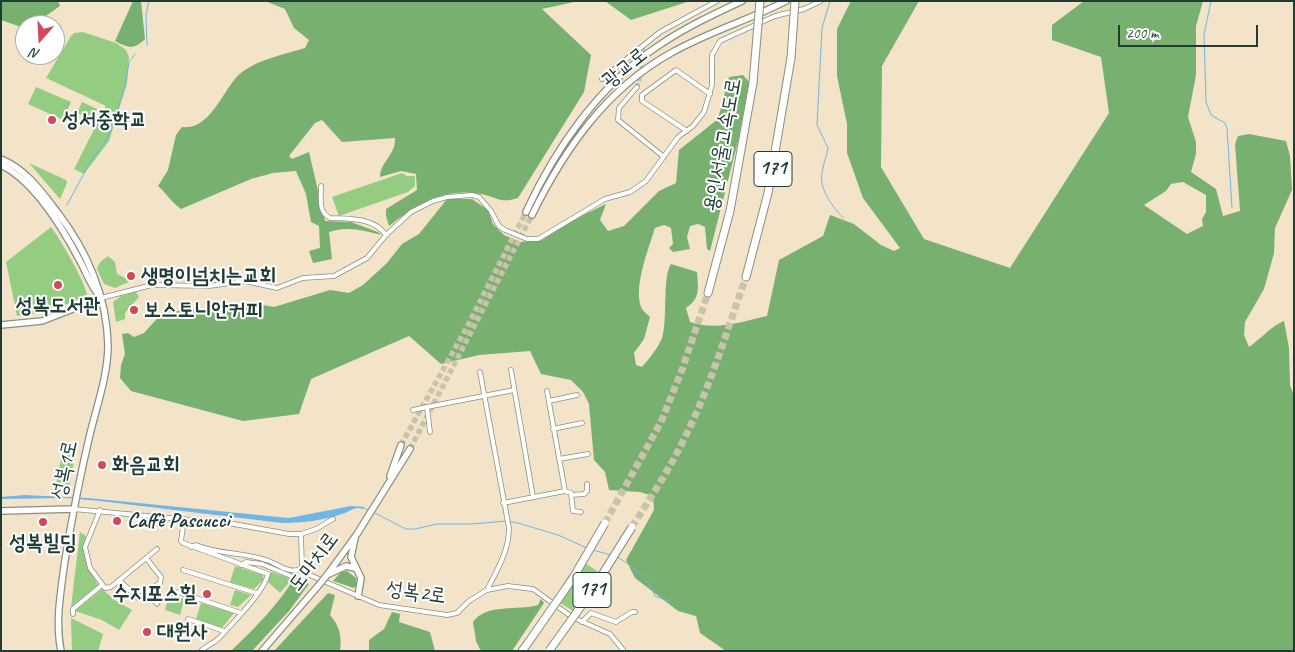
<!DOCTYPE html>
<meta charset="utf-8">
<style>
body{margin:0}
#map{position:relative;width:1295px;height:652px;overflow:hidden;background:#f3e4c9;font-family:Caveat,sans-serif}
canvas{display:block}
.frame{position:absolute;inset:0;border:2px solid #1f3d34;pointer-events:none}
.north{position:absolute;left:15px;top:15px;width:50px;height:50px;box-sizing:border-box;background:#fff;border:1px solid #a5b1ae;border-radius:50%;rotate:199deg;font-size:14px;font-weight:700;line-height:20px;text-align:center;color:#1f3d34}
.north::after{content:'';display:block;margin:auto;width:18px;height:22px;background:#d1495b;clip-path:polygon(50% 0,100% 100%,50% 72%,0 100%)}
.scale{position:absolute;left:1118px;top:25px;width:140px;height:22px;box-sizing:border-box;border:2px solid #1f3d34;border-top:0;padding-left:6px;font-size:15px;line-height:18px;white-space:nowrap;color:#1f3d34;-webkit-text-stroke:4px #fff;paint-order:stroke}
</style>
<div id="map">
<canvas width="1295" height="652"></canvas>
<div class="frame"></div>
<div class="north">N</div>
<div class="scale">200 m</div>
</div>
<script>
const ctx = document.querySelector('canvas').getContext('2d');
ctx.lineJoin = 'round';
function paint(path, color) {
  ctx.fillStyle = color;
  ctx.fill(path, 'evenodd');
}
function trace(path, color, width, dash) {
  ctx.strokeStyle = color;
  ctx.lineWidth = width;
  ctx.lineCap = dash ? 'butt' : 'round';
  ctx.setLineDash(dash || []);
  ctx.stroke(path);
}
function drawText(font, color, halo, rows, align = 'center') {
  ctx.font = font + ' Caveat,"Poor Story",sans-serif';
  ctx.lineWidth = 4;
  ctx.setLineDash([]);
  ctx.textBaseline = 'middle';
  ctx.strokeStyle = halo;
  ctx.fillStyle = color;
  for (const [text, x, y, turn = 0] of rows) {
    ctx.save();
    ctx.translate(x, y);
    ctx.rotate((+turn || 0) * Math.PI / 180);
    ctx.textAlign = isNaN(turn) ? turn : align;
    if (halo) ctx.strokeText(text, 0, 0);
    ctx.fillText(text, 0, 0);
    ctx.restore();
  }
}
paint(new Path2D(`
 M83,32L116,43L126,50L129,57L127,83L109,141L84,174L74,169L106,106L46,78L71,36L74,33Z
 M36,87L71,102L63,120L28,104Z
 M82,102L97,109L92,120L77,113Z
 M29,163L66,180L67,183L60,199Z
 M402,173L407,176H415V186L408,192L339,216L332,197Z
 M51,227C58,235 88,287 87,296L48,312L17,316L6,262Z
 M108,256L115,262L117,274L131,281L115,288L104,284L97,269L100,262Z
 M136,292L139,297L125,313V319L116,322L113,302L121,296Z
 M64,444L77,447L68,492L55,490Z
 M80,532L86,536C79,555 90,569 98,585L71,607Z
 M585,563L600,573L593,583L578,573Z
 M235,566L263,575V580L254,589L230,582Z
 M271,572L292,579L280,593L268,582Z
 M569,575L588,587L573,611L554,599Z
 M102,589L116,601L132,610L119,630L102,620L75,611Z
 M235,590L251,595L238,607L230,605Z
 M169,594L184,599L180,615L165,610Z
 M201,603L234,613L222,628L196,619Z
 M71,618L103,634L98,651H72Z`), '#94cd81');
paint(new Path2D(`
 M1,1H58L60,6L33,25H25L24,28L1,20Z
 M133,1H141L145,39C134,50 128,48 115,41Z
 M265,1H579L542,9L591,55L584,92L518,198C500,204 498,197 481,194C444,187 417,204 389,226L386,216V209L417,190L416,174L401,171L380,177C380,162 396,155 395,138L342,142L322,120L315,123L289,156L292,159L309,152L325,221L351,222L378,232L381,235C363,230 346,226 329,232L332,259L313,263L309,251L320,248L319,226L311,222L306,194L296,171L273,173L251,179L181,209C172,203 167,194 158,186L168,170L176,135L182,127C212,131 224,85 242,72C260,59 285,54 305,48L309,40L294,28L285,9Z
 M605,1H690L631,20Z
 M851,1H919L882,66L881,167L924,239L1010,268L1109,113L1101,57L1052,40V25L1084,1H1203L1196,26V75L1188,117L1196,142V154L1191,172L1216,189L1223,216L1240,211L1235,144L1238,136L1249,134L1286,141L1290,156L1292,190L1275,228L1274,253L1264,289L1245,322L1244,335L1249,347C1262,338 1271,326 1284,321L1289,348L1290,385L1294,396V651H726L700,633L696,616L678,611L635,578L626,560L654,510L653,496L640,492L609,490L605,472L594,460L589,404L583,392L571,380L541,374L530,351L479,355L441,364L409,336L311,379L299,414L243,421L131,391L120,378L121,365L125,354L122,334L128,333L134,337L144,333L163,312L229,307L252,303L274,307L330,290L349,293L363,285L387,263L402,244L419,234L447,199H472L488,210L493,224L504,235L520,242L542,240L575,219L606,204L600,220L608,231L624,226L659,191L676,183L679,150L718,119L729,77L743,75L749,82L738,141L710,251L707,249L705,227L698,224L690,226L687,237L690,249L673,252L669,248L673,244L671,228L664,225L655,228C649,247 632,290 642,309C644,312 648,315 650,317L644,339L634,353L636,365L642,367C649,359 658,348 662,338C668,319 662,277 671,264L697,272C698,288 701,298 686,308L690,322C717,331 740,322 767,316L779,260L823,236L830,215L854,224L881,245L894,251L900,248L863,198L847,153V124L837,76V29ZM1183,182L1206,195V212L1202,219L1203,226L1187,234L1144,205L1166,191L1171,184Z
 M347,571L356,578L357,585L354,588L333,581L341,572Z
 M295,577L309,584L289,611L252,651H231C255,628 278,605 295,577Z
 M328,593L335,595L330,615C340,627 342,636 340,651H274Z
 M541,599L544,603L512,651H481L476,641L473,622C486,603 518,611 538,605Z
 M392,612L400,614L399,622L430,632L435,651H369V640L384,629Z`), '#77b06f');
paint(new Path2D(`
 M24,495L88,498L289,518L351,506L364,507L363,509C356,506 351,510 345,513C325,520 304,523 282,523L100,501L65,498L1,499V497Z`), '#70b5e7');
trace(new Path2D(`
 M830,1L822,28L817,125L828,148C827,156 824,161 823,168C817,188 831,204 843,218
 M1211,1L1204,35L1206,102L1211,115L1225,123L1227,128L1232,208
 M147,45L146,15L149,1
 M67,205L89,164L107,139L125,88L129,62L135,54
 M362,507L370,511
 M373,512L406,529H415L437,524H472L506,521L518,523L558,535L587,548
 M593,550L611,555
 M617,557C632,565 649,579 655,596L671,602`), '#70b5e7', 1);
trace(new Path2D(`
 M637,87L641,76L643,46`), '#c9c3ab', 4, [4, 2]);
trace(new Path2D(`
 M401,445L467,327L526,212
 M410,449L532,215`), '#c9c3ab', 5.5, [5.5, 3]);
trace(new Path2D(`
 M605,523L661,422L682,370L708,293
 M632,527C651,497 671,467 686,435C711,385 727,330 746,277`), '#c9c3ab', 7, [7, 3.5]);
const street = new Path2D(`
 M602,79L660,32L717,1
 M637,87L619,108L618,120L664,157
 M687,131L642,101V95L676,70L710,94
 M321,186C321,198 318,212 330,218C350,219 373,217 386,235
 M101,298L152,285L209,286L245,281L277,288L303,278L334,276L367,258L386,235L411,212L433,201L447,197L472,195L479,197L491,211L499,226L505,230L527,239H538L605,199L630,192L646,181L678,137L693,126L704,112L712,85V55L720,41L775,16L804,9L821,1
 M511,370L533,497
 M480,372L509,528C509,551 497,570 487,590
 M549,401L577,395
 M413,410L427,407
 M553,429L582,423
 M430,432L427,407L514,390
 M559,459L588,454
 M565,491L571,493L573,511L581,512
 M571,495L584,494L587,491V484
 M503,503L565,491L547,391
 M73,509L234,524L289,534H301L316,529L333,519
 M100,510L85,547L90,568L105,588L111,587L157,549
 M184,519L181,541L183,543L268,574C263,594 234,621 220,637C215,643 207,645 201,651
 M301,534L302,568L305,573L379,605L447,615L457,613L469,601L487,590L508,586L533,589L572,617L610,634L624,651
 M191,547L196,545C220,555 245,552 269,561C279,565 291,575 302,568
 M241,565L246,562L262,564L293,577
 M183,570L256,593
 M119,580L138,598L160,583L161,577L146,558
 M178,592L241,613
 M147,593L157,604
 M73,614V609L102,585
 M188,619L224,631
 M582,622L591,613L616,622L632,612H635`);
const secondary = new Path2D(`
 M1,159C26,169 42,192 58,213C87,251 107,297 108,345C108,374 97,406 90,434C80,476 72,518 65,560C61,590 55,621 61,651
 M1,165C35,181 63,229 80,261C87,274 91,287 101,298
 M526,212C555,149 599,85 658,46C684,28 714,14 742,1
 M532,215C564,150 606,89 671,53C708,32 749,20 786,1
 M1,325L42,321L101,298
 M390,476L401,445
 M1,511L73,509
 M355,538L351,557L361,578L358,596
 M329,574L346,566L355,568
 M327,575L357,534L410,449
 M262,651L318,586`);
const highway = new Path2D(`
 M746,277L768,193L791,58
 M708,293L730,211L753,83
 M522,651L530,640`);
trace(street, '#89907e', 5.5);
trace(secondary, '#89907e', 8);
trace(highway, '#89907e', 9);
trace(street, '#fff', 4);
trace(secondary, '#fff', 5.5);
trace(highway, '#fff', 7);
const secondaryBridge = new Path2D(`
 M318,586L327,575`);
const highwayBridge = new Path2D(`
 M791,58L795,1
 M753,83L760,1
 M530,640L573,578L605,523
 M549,651L592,591L632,527`);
trace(secondaryBridge, '#89907e', 8, []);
trace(highwayBridge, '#89907e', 9, []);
trace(secondaryBridge, '#fff', 5.5);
trace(highwayBridge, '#fff', 7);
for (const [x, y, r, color] of [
 [52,120,5,"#d1495b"],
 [131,276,5,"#d1495b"],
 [58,285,5,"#d1495b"],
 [134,310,5,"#d1495b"],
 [102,465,5,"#d1495b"],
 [117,521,5,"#d1495b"],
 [43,522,5,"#d1495b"],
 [207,594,5,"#d1495b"],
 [147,632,5,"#d1495b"]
]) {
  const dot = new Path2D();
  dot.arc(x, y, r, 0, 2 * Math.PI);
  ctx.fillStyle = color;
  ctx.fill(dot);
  trace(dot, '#fff', 2);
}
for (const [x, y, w] of [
 [773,169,38],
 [592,590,38]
]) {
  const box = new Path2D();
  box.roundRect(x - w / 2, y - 17.5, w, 35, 4);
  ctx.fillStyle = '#fff';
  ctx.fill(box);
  trace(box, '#1f3d34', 1);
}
drawText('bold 20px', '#1f3d34', null, [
 ["171",773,169],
 ["171",592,590]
]);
drawText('21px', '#1f3d34', '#fff', [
 ["광교로",625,68,-39],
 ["용인서울고속도로",723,145,-80],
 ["성복1로",65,470,-78],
 ["도마치로",314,562,-53],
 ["성복2로",416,593,8]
]);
drawText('bold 21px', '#1f3d34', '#fff', [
 ["성서중학교",62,120],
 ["생명이넘치는교회",141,276],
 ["성복도서관",58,306,"center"],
 ["보스토니안커피",144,310],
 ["화음교회",112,465],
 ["Caffè Pascucci",127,521],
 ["성복빌딩",43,543,"center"],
 ["수지포스힐",197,594,"right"],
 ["대원사",157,632]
], 'left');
</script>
